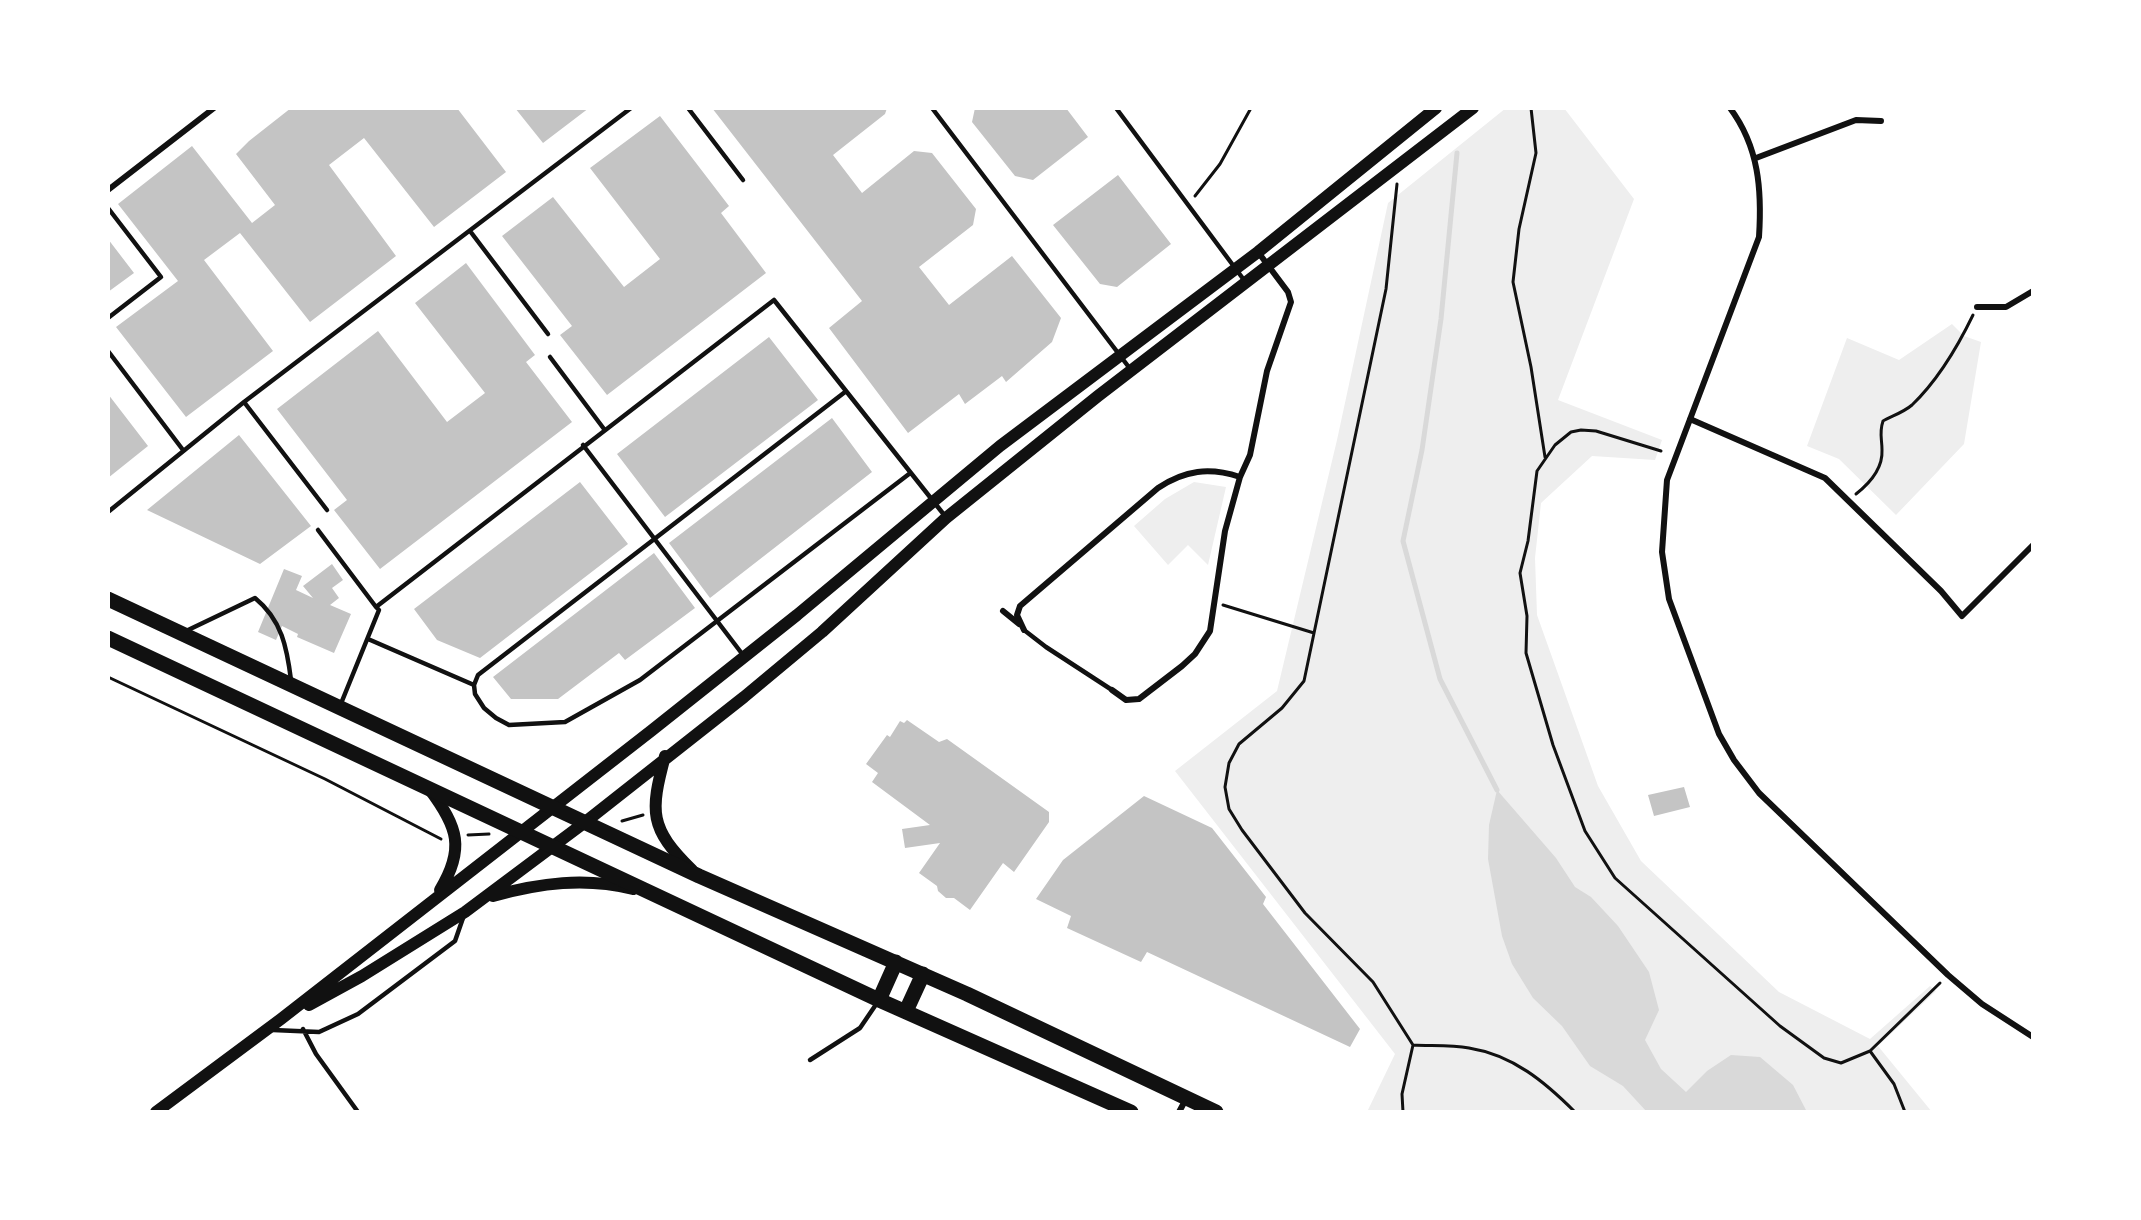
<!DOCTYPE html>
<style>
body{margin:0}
#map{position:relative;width:2141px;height:1220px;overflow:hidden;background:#fff;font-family:Overpass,sans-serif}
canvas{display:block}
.frame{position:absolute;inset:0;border:110px solid #fff;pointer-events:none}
</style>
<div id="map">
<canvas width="2141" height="1220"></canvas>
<div class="frame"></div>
</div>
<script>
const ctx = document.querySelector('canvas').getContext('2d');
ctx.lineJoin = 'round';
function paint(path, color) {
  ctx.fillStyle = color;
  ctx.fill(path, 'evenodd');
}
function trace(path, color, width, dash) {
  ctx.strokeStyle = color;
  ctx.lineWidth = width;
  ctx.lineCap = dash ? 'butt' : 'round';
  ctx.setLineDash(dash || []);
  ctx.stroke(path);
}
paint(new Path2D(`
 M1506,108H1564L1634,199L1558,400L1662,440L1655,460L1592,456L1541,503L1535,558L1537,615L1598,786L1641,861L1779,992L1870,1039L1930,986L1936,991L1878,1046L1932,1112H1367L1395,1054L1175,771L1277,691L1337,440L1388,203Z
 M1952,324L1964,336L1981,342L1964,444L1896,515L1839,459L1807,446L1847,338L1899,360Z
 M1194,482L1226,487L1208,565L1188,545L1168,565L1134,526L1165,499Z`), '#eee');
paint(new Path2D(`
 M1497,790L1556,858L1575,887L1591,897L1618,926L1649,972L1659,1010L1645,1040L1661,1069L1686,1092L1707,1071L1731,1055L1760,1057L1793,1085L1807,1112H1647L1623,1086L1590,1066L1562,1026L1533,998L1512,964L1502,936L1488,859L1489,825Z`), '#d9d9d9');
trace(new Path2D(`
 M1457,153L1441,319L1422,450L1403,541L1440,679L1497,790`), '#d9d9d9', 5);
paint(new Path2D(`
 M291,108H457L506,172L434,227L364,138L329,165L396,256L310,322L240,233L204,260L273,351L186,417L116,327L178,281L118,204L192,146L252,223L275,205L236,154L249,141Z
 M515,108H589L543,143Z
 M712,108H887L885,114L833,155L862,193L914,151L932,153L976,209L973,225L919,267L949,305L1012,256L1061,318L1052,342L1006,382L1002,376L965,404L959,394L908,433L829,328L862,301Z
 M975,108H1066L1088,137L1033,180L1015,176L972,122Z
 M660,116L729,206L721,213L766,273L607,395L560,335L572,326L502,236L553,197L624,287L660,259L590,168Z
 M1118,175L1171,244L1117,287L1100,284L1053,225Z
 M108,239L134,273L108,292Z
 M466,263L535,355L526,362L572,422L380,569L334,510L347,500L277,409L378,331L447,422L485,393L415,303Z
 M769,337L818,400L665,517L617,454Z
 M108,394L148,446L108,478Z
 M832,418L872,472L710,598L669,543Z
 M239,435L311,526L260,564L147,510Z
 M580,482L628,544L480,658L437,640L414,609Z
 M654,553L695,608L625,660L619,653L558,699H511L493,677Z
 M332,564L343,580L332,588L339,598L330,605L351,614L334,653L297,637L298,634L282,626L276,640L258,632L284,569L302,576L296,590L313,598L303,586Z
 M907,720L939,742L947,739L1049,812V822L1014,872L1003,863L970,910L954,898H946L938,891L937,886L919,873L940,843L905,848L902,829L930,825L872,782L878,773L866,764L887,735L890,737L900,721L904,723Z
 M1684,787L1690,807L1654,816L1648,795Z
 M1144,796L1212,828L1266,897L1263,904L1360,1029L1350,1047L1147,952L1141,962L1067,928L1071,916L1036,899L1063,860Z`), '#c4c4c4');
trace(new Path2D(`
 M1531,108L1536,153L1519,229L1513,282L1531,367L1545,457
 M1397,184L1386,289L1304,681L1282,708L1239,744L1229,763L1225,787L1229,809L1242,830L1305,913L1373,982L1413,1045L1402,1094L1403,1112
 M1195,196L1220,164L1251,108
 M1661,451L1596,431L1581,430L1571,432L1555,445L1537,471L1528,541L1520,573L1527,616L1526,653L1553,745L1585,831L1615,878L1780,1026L1824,1058L1841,1063L1870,1051
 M1856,494C1870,483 1883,469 1882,450C1882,438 1879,433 1883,421C1892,416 1904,412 1912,405C1937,381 1958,346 1973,315
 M1223,605L1314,633
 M108,677L325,779L441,839
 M622,821L643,815
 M468,835L489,834
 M1413,1045C1431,1046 1451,1045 1469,1048C1513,1055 1545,1082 1575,1112
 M1905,1112L1894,1084L1870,1051L1940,983`), '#111', 3);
trace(new Path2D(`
 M688,108L743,180
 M932,108L1131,370
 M1116,108L1244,280
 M108,208L161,277L108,318
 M470,231L548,334
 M108,351L183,450
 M550,357L604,429
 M845,392L478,675L474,685L475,694L484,708L496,718L509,725L565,722L640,680L909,474
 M244,402L327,510
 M583,445L743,655
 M108,512L244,402L631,108
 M318,530L376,607
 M1024,630L1046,647L1112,690
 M186,631L255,598C282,620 287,648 291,680
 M368,639L474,685
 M340,706L379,610L376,607L774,300L945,516
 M303,1029L316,1054L358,1112
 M273,1030L319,1032L358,1014L455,941L463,918
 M810,1060L860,1028L877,1003`), '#111', 4.5);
trace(new Path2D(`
 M1730,108C1759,147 1762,190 1759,237L1667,480L1662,552L1669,599L1719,734L1734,760L1759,793L1948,975L1982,1004L2033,1037
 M1756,158L1856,120L1881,121
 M108,190L214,108
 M1977,307H2006L2033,291
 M1690,419L1825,478L1941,591L1962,616L2033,545
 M1003,611L1019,624
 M1024,630L1017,615L1020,606L1158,488C1185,470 1209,467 1240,477
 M1112,690L1126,700L1139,699L1182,666L1195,654L1210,631L1225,531L1240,477L1250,455L1267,371L1291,302L1288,292L1258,252
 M1179,1112L1186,1099`), '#111', 6);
trace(new Path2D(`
 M665,756C650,812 649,828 692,870
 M430,790C458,827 465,849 440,890
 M493,896C540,883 585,877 633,889
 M309,1005L362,976L465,912L584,823L744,697L822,632L946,518L1098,396L1473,108
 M156,1112L281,1019L651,731L797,615L1000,446L1258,252L1436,108`), '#111', 12);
trace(new Path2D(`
 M108,599L699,876L967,994L1216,1112
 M108,638L879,1000L1131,1112
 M879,1000L896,962
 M906,1011L923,974`), '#111', 15);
</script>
